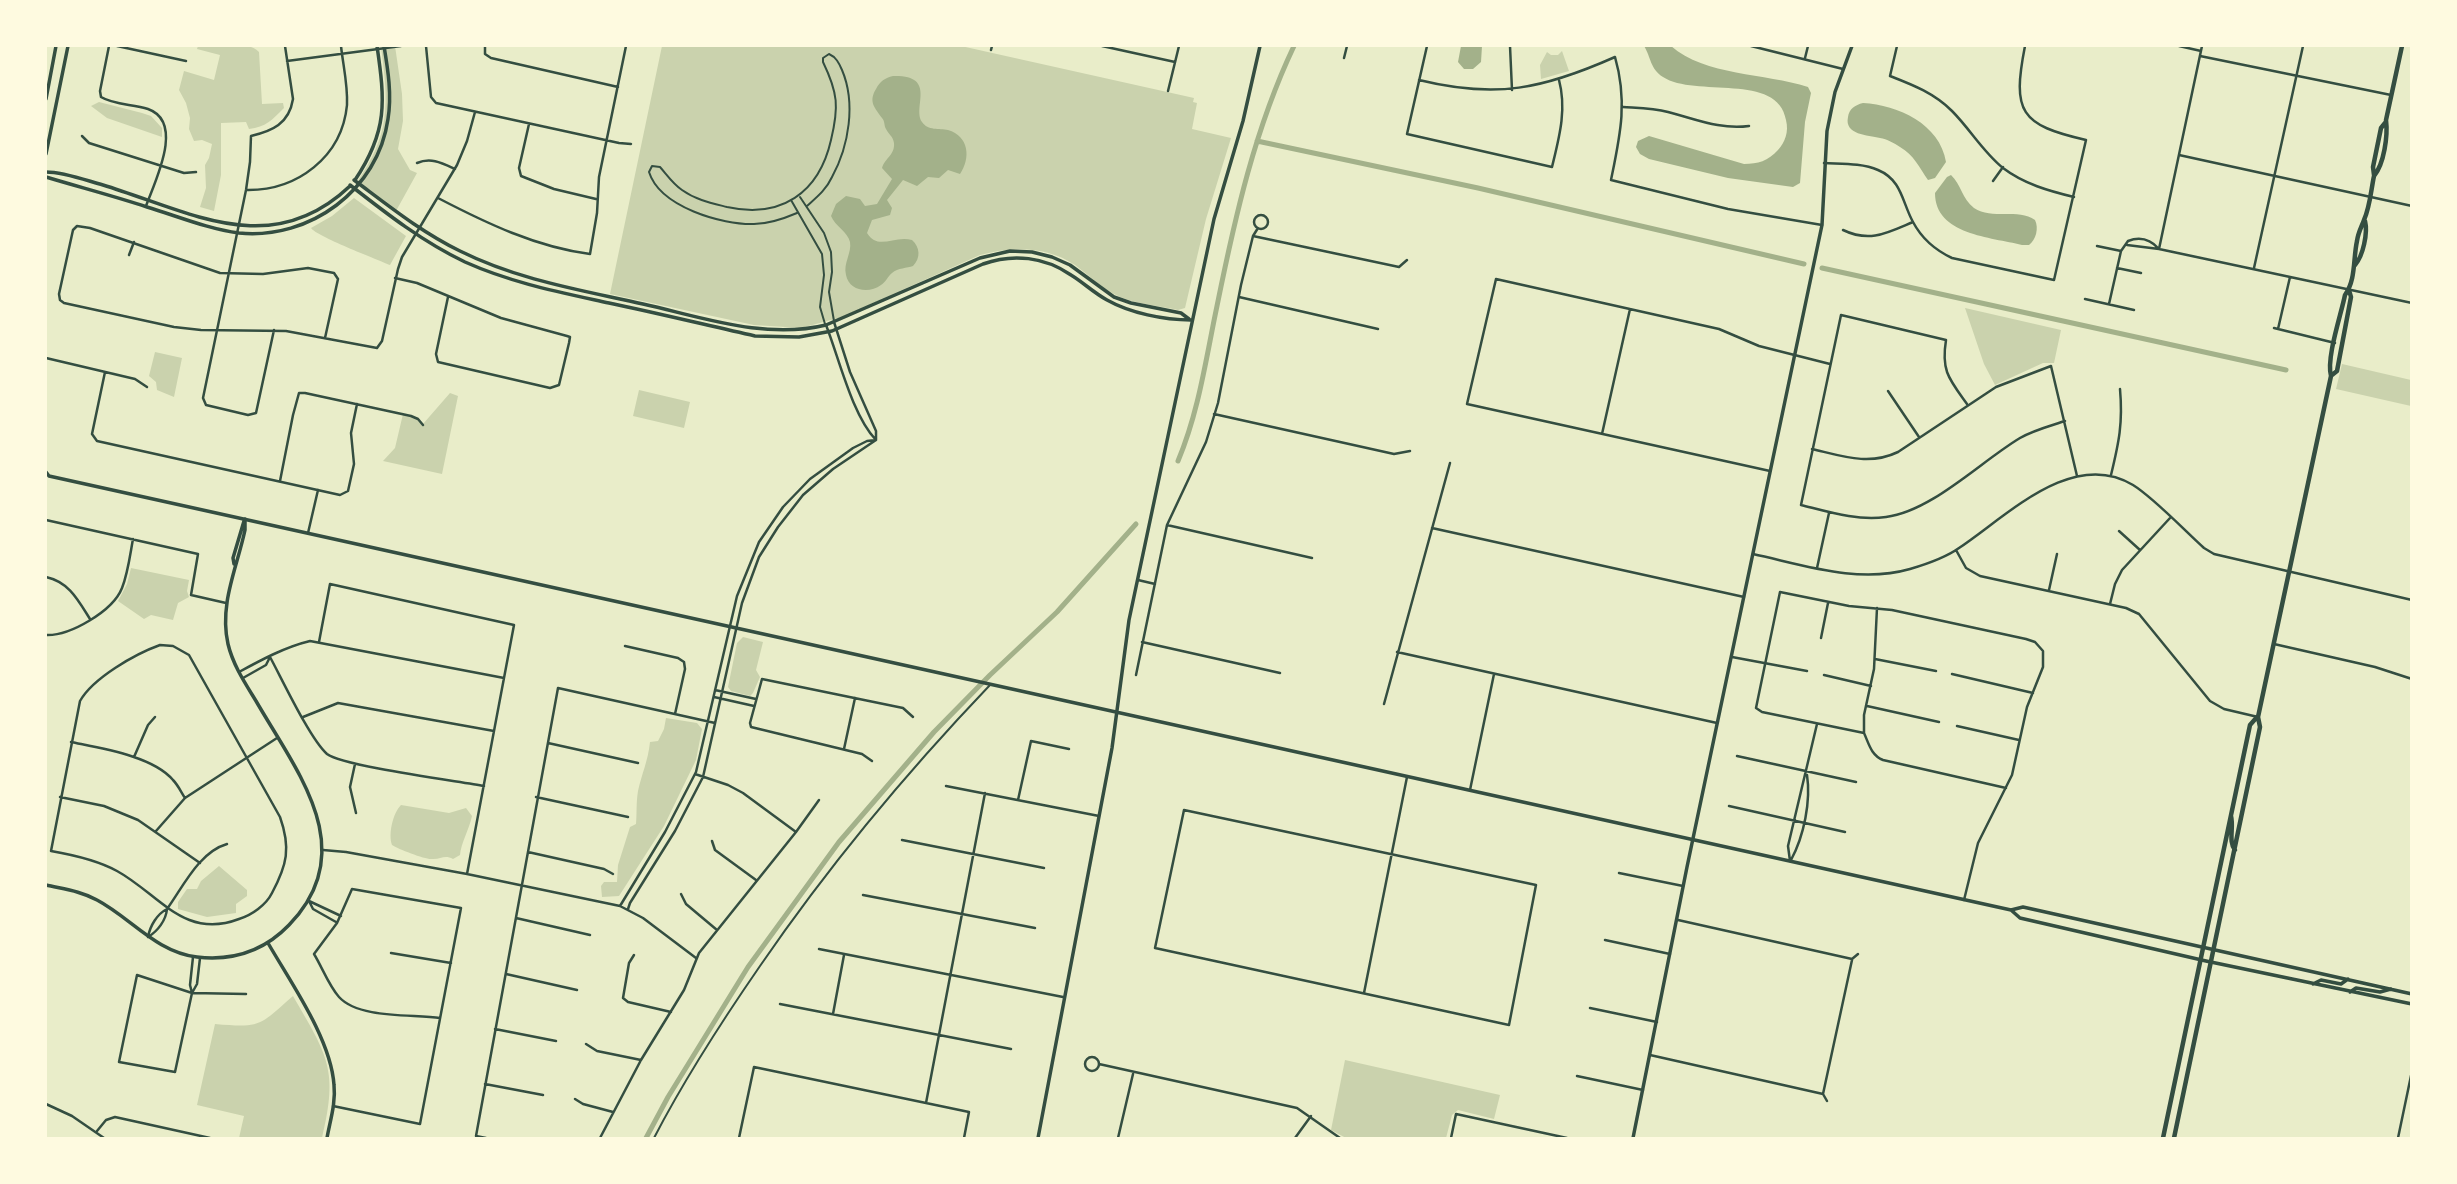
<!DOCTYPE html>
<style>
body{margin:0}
#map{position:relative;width:2457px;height:1184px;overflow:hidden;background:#e9edc9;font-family:"Libre Baskerville",serif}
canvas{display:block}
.frame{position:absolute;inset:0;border:47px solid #fefae0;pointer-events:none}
</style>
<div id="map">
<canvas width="2457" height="1184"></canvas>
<div class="frame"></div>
</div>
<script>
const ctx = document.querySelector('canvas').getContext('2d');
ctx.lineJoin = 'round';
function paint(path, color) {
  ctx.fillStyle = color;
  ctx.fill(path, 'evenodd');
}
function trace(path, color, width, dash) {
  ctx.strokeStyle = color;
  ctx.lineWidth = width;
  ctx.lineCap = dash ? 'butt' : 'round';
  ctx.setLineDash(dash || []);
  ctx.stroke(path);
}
paint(new Path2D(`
 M198,46C215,46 246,39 259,52L262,104L283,103L284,108C272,120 266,127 249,129L246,122L221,123V175L214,211L200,207L206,188L205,165L209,158L212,144L202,140L194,141L189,129L190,118L186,103L179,90L184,71L214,80L220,55L197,49Z
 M395,46L402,94L403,121L398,149L410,170L417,173L396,211L357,182C390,135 389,104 381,48Z
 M662,46H961L1194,98L1193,102L1197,103L1192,129L1231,138L1206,219L1185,308L1178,310C1159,306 1138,304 1120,297C1102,289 1090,276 1075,265C1047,246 1012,246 980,255L842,317L801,328L754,325L610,294Z
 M1562,51L1569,71L1541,79L1540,65L1547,52L1551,55H1558Z
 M99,102L142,113L151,116L162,128V137L107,118L91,106Z
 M354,198L406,236L390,265C376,259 316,236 311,228L332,216Z
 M1965,308L2061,330L2054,363H2043L1995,385L1984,364Z
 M155,352L182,358L174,397L157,390L156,382L149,376Z
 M2342,364L2411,380V406L2336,389Z
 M639,390L690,402L684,428L633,416Z
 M450,393L458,396L442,474L383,461L395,448L403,414L415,417L423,424Z
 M131,568L189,580L187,591L189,597L178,603L173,620L151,615L144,619L118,601L127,584Z
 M743,637L763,642L756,670L760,677L753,693L750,696L731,691L728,687L737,643Z
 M666,718L697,723L702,729L696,760L664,826L619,896L602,897L601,886L604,882H617L618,865L630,827L636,824C637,813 636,803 638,791C642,773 648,761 650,742L658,741L664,729Z
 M401,805L449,813L466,808L472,816C469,830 461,843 460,855L453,859C444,854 441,860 431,859C424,859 398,849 392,845C388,834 393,813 401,805Z
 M219,866L247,890V896L236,904V913L207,917L178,909V902L187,889H197L201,881Z
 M293,996C327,1055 339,1069 322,1138H239L244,1116L197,1105L215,1024C261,1028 259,1026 293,996Z
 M1345,1060L1500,1095L1494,1119L1458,1110L1452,1115L1446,1138H1346L1331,1130Z`), '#cad2ad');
paint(new Path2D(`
 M1461,46H1482L1481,62L1473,69H1464L1458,62Z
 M1644,46H1671C1705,76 1765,73 1808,87L1811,93L1805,122L1800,183L1793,187L1728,178L1649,159L1640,154L1636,147L1638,141L1649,136L1744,164C1758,164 1768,161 1778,150C1785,142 1789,132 1786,120C1778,72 1695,98 1663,77C1650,69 1651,57 1644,46Z
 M893,76C938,75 912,107 922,122C928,131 939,128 948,130C969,136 971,158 960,174L948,170L939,178L928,177L917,186L903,180L887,200L892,208L890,215L872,220L867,233C878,251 894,235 912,240C920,247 921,258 913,266C907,268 898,268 892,273C888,276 886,282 881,285C869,294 849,291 846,275C843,263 852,253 850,242C848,232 835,226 831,216L836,204L846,196L860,199L865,206L877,204L892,179L882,168C885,158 895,155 894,143C893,136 889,135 886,129C884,126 885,121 882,118C875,108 868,102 876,89C880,81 885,78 893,76Z
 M1863,103C1898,105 1940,124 1946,162L1935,178L1928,180C1919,167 1914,155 1900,147C1894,143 1887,139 1880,138C1868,135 1844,135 1848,117C1849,109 1855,105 1863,103Z
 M1951,175C1961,184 1962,199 1974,208C1992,220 2018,208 2035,220C2039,228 2036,240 2029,245H2022C1991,237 1935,235 1935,193L1947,177Z`), '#a3b18a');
trace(new Path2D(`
 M1257,141L1478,188L1804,264
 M1822,268L2286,370
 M1178,461C1199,411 1206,358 1217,306C1235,217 1255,128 1294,46
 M646,1138L668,1097L748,967L839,842L934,732L990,675L1057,612L1136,524`), '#a3b18a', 5);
trace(new Path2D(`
 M800,197L824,233L831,252L832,272L829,292L834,321
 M791,200L822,254L824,275L820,307L825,324
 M797,213C783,219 769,224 754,224C722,225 660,207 649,172L652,166L660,167C667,175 673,184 682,190C696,200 711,203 727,207C781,219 819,193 831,140C839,107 838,93 823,62V58L829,54C836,57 839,63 842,70C856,103 849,146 832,177C826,190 817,197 807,206
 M654,1138C685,1078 722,1021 760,966C830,864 905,774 990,685`), '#344e41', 2);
trace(new Path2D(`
 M109,46L100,91L101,97C114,105 133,104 148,109C185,122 155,181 146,206
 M117,46L186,61
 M426,46L431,97L436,103L619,143L631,144
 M485,46V54L491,58L618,87
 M1102,46L1175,62
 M1427,46L1407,134L1552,167C1559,138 1567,110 1559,80
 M1510,46L1512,90
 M1751,46L1843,69
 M1897,46L1890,76C1913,85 1934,93 1952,111C1970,129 1983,152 2003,168C2024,184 2049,191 2074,197
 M2179,46L2201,51
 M2202,46L2159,249L2412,303
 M991,50L992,46
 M2200,56L2391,95
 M1344,58L1347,46
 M1805,58L1808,46
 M287,61L401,46
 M1419,80C1496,99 1543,89 1615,57C1628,102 1620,136 1611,180L1728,209L1822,225
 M1168,91L1179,46
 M1623,107C1638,108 1653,108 1668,112C1696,119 1720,130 1749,126
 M529,124L519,168L521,176L554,189L596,199
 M82,136L89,143L184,173L196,172
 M2179,155L2412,206
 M417,163C431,157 442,163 455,169
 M1824,163C1841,164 1862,163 1878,170C1902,180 1902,202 1913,222C1922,239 1935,250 1952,258L2054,280L2086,140C2020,125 2012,112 2025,46
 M1993,181L2003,167
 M246,190C297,191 342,157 347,105C348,85 343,65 341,46
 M438,198C486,223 536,247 590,254L597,213L599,177L626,46
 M1254 222a7 7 0 1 1 14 0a7 7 0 1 1-14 0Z
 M1843,230C1870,243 1887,233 1913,222
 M1253,236L1399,267L1407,260
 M2097,246L2121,251
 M129,255L134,242
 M2117,268L2141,273
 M2254,268L2303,46
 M395,278L417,283L501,318L567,336L570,337L569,343L559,385L550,388L438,362L436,354L448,297
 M1239,297L1378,329
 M2085,299L2134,310
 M2109,304L2121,251L2128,241C2141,236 2151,240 2159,249L2127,245
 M826,325C839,358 852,415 876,440
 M2274,328L2335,343
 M2278,329L2290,277
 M274,330L256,413L248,415L206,405L203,398L246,190L250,162L251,136C272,131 289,124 293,99L285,46
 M325,338L338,279L334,273L308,268L263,274L220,273L90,228L77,226L73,230L59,294L60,300L64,303L174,327L201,330L286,331L377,348L382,341L398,269L402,257L457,165L467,141L475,112
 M46,358L135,379L147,387
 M105,372L92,434L97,441L340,495L348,491L354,464L351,433L357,404
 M1888,391L1919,437
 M1967,404C1949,379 1941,371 1946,340L1841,315L1801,505C1829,512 1857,521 1886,517C1932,511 1980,462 2020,438C2034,430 2050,426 2065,421
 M1214,414L1394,454L1410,451
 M1602,434L1630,309
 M1812,449C1842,456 1869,466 1898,452L1996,387L2051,366L2077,476
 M1770,471L1467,404L1496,279L1719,329L1759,346L1830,364
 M2111,475C2119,442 2123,423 2120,389
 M280,481L293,415L299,393H305L411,416L418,419L423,425
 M46,520L198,554L191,595L226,603
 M1167,525L1312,558
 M1432,528L1744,597
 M2119,531L2140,550
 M308,533L318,490
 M1956,550L1966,568L1980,576L2126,608L2139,614L2210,701L2224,709L2258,717
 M1753,554C1804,565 1858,584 1910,569C1927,564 1945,558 1959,548C2006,517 2072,448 2133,485C2154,498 2184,530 2204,548L2214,554L2412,600
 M1817,568L1829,513
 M46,577C69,582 78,600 90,619
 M1138,580L1155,584
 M2049,590L2057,554
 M2110,604L2115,584L2122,570L2170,518
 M46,635C70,636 113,611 122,588C128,573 130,555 133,539
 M1821,638L1828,603
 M319,642L330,584L514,625L467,874
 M1142,642L1280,673
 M2274,644L2375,667L2412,679
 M160,645L173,646L189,655L280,817C291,848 287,865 272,893C266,905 252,915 239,919C184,940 159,894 117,871C97,860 74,855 51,851L80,701C93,678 135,654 160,645Z
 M625,646L678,658L684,662L685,669L675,714
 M1397,652L1717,723
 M270,657C282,679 310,739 327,754C342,766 457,781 484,786
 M1732,657L1807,671
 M1875,659L1936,671
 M239,672C261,660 285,647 310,641L504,678
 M1952,674L2033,693
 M1136,675L1167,525L1206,442L1218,403L1241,285L1253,236L1258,228
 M1824,675L1871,686
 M243,678L266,665L270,657
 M715,690L756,699
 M714,697L754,706
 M1384,704L1450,463
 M1867,706L1939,722
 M303,717L338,703L494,731
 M1957,726L2019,740
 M1864,733V715L1874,669L1877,608
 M71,742C100,748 153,756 173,780C178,785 181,792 185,798
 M548,743L638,763
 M844,749L855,698
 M1737,756L1856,782
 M134,757L148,725L155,717
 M872,761L862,754L751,727L750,723L762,679L903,708L913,717
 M355,764L350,787L356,813
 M695,774L728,785L743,793L796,832
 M946,786L1099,816
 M1470,790L1494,674
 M60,797L104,806L138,820L200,863
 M536,797L628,817
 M1018,800L1031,741L1069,749
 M1729,806L1845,832
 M1184,810L1536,885L1509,1025L1155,948Z
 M156,831L185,798L277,738
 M902,840L1044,868
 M712,841L715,850L756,880
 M323,850L346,852L467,874L620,906L643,918L696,958
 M528,852L604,869L613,874
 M1791,860C1804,836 1811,801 1807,775
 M1790,861L1788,846L1817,724
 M1619,873L1683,886
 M681,894L686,904L717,930
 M863,895L1035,928
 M1964,900L1978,843L2012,775L2027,707L2043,667V651L2035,642L2026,639L1892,610L1849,606L1780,592L1756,708L1762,712L1864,733C1869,744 1871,755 1883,760L2006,788
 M309,901L313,909L336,922
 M309,901L341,916
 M620,906L665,832L696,772L737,596L759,542L783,507L810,479L853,448L867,441L876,440
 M628,909L630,903L675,831L703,777L742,603L759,557L778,527L803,495L833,469L876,440V431L850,372L834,322
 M516,918L590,935
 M1678,920L1852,959
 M148,937C150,926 157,914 167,909C183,887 199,852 227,844
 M148,937C158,931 166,920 167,909
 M1605,940L1670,954
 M819,949L1063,997
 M391,953L451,963
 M634,955L629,963L623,998L628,1002L671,1012
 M200,958L197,984L192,993L175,1072L119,1062L137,975L192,993L246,994
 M1852,959L1858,954
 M506,974L577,990
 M192,993L190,985L193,957
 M1364,993L1407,777
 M780,1004L1011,1049
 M1590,1008L1657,1022
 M833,1014L844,955
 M495,1029L556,1041
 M586,1044L597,1051L641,1060
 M1650,1055L1823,1094
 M1085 1064a7 7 0 1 1 14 0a7 7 0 1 1-14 0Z
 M1099,1064L1297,1108L1340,1138
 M1577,1076L1643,1090
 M485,1084L543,1095
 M1823,1094L1852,960
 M1823,1094L1827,1101
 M575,1099L583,1104L613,1112
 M926,1103L985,793
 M46,1104L72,1116L104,1138
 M333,1106L420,1124L461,908L352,889L337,923L314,954C322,967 329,986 339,997C359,1019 413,1014 440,1018
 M97,1131L106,1120L115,1117L210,1138
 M486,1138L476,1136L558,688L715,723
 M600,1138L641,1060L684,990L699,953L796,832L819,800
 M739,1138L754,1067L969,1112L964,1138
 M1118,1138L1133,1074
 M1295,1138L1311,1116
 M1451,1138L1456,1114L1567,1138
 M2398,1138L2412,1071`), '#344e41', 2.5);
trace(new Path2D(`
 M46,172C64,172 85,180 103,185C191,212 271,261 350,186
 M46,177C79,187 114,196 147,207C177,216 208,229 239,233C310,240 378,190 388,119C392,95 388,70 384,46
 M354,180C389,206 421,232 460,251C518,280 581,290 643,304C702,317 765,340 826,325L980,258L1010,251L1032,252L1052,257L1070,265L1114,297L1131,303L1181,313L1189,319
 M355,180C388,131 385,101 377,46
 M350,185C387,214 423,242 465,262C512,283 559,292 609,303C657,313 706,325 755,336L799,337L832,331L983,264C1013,253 1045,257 1071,275C1084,283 1094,293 1107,300C1130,313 1164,320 1191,320
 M234,564L233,558L244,521
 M46,885C63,889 81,891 97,900C131,918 156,952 197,957C232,961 264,951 289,925C362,850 297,772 256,701C245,683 233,665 228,644C219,604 237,568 245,530V519
 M268,943C291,983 331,1039 334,1085C336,1103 330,1121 327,1138
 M1633,1138L1687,867L1822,225L1827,131L1835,92L1852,46`), '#344e41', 3.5);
trace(new Path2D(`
 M46,99L56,46
 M46,154L68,46
 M46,472L49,476L2011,910L2023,907L2412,994
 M2011,910L2020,918L2046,924L2206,961L2412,1004
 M2313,984L2321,980L2341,984L2348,979
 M2350,992L2356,988L2380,992L2391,989
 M1038,1138L1112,748L1129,620L1214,219L1243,121L1260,46`), '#344e41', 3.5);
trace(new Path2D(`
 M2374,175L2373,167L2381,128L2385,123
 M2355,265C2363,256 2368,233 2365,221
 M2332,375L2337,371L2351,297L2349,290
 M2231,816C2234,828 2228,841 2235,850
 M2163,1138L2250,725L2257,717
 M2174,1138L2260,727L2258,717L2331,376C2326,358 2341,315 2345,295C2356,280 2353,259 2357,241C2358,233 2361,228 2364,220C2370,207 2371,190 2374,176C2384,164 2388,136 2386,120L2402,46`), '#344e41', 4.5);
</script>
